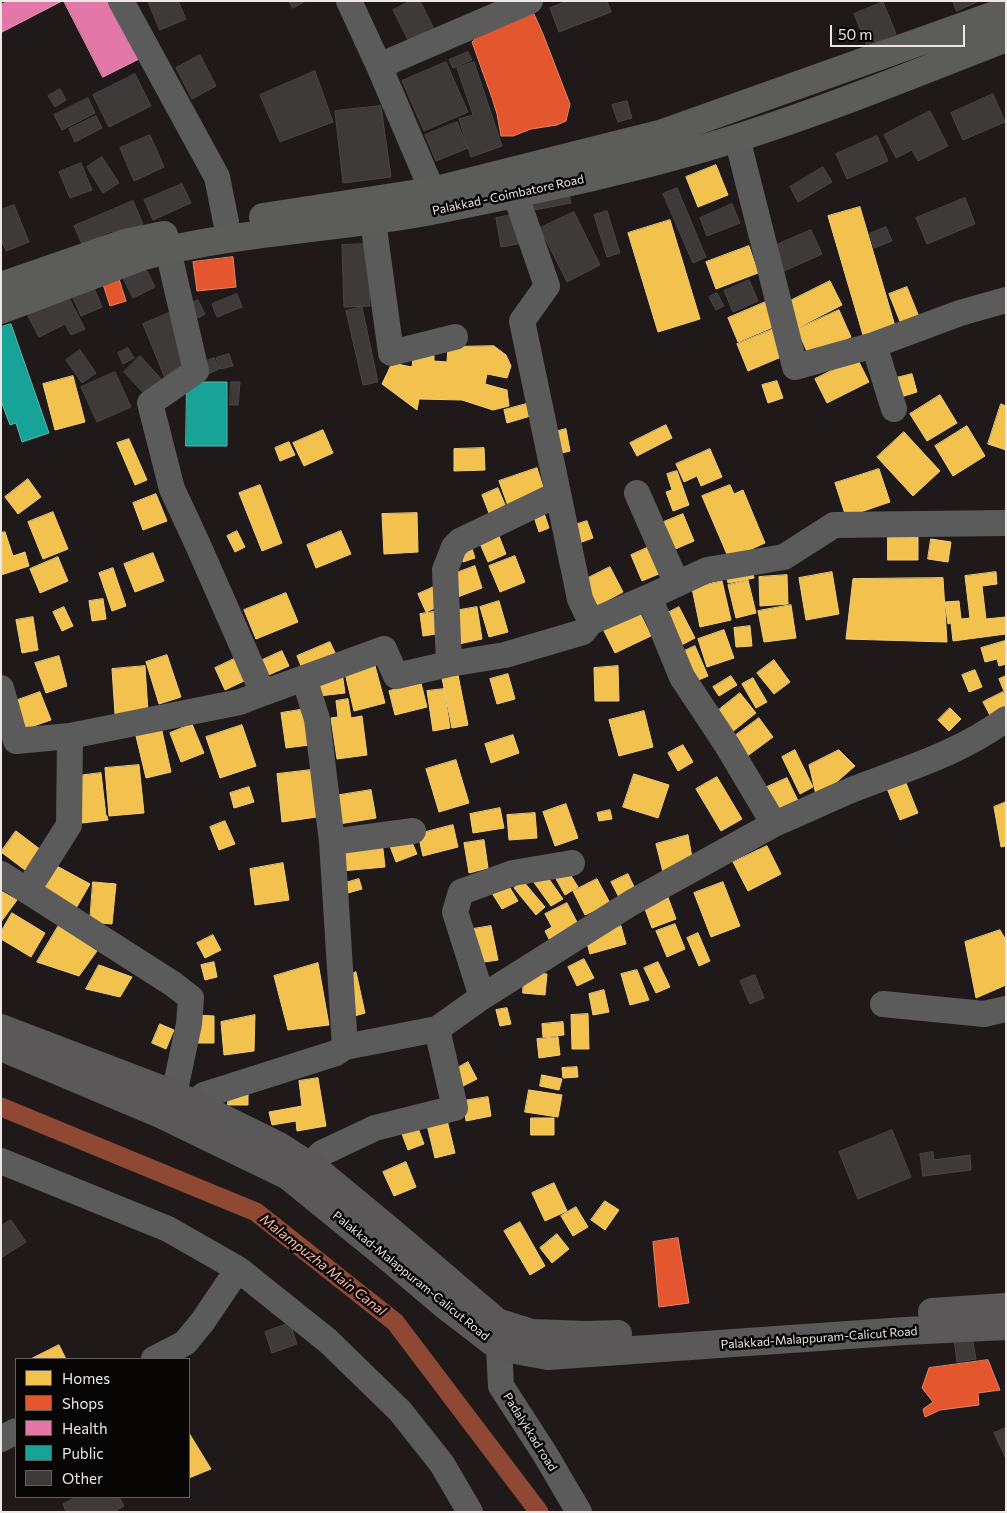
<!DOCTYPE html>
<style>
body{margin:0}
#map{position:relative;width:1007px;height:1513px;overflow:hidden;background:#1f1a19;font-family:Commissioner,sans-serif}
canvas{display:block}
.frame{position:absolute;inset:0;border:2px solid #ede7e5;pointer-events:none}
.legend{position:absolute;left:15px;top:1358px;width:175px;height:140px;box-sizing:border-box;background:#080505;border:1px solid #645f5f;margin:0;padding:6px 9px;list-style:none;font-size:15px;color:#ede7e5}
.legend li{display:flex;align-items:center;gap:10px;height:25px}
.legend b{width:25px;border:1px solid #645f5f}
.scale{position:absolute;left:830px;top:25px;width:135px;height:22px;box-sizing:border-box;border:2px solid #ede7e5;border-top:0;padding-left:6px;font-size:15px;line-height:18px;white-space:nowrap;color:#ede7e5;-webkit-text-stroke:4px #080505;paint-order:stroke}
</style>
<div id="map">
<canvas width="1007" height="1513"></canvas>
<div class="frame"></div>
<ul class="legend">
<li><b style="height:14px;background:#f2c14e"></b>Homes</li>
<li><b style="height:14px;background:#e4572e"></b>Shops</li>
<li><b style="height:14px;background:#e377a8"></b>Health</li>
<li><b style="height:14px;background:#17a398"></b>Public</li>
<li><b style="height:14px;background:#3e3a39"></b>Other</li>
</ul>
<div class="scale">50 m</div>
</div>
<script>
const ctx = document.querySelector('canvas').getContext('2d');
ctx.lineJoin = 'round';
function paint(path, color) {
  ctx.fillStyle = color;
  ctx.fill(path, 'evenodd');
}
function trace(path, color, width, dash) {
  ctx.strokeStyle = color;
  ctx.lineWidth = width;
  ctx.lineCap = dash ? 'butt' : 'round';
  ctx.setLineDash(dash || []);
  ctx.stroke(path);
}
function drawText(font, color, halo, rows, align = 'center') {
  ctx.font = font + ' Commissioner,sans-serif';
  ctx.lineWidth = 5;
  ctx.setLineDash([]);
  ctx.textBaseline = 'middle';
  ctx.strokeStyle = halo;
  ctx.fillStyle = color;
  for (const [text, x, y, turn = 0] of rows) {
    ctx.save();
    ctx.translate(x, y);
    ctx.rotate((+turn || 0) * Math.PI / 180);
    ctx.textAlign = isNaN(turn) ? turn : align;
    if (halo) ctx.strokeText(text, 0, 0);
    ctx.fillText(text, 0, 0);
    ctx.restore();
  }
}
const homes = new Path2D(`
 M716,165L728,195L698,207L686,177Z
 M860,207L895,326L863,335L828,216Z
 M670,220L700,319L658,332L628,233Z
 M749,246L758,273L716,289L706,262Z
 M830,281L842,305L797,328L784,304Z
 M907,287L921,322L903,329L889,294Z
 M768,301L778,325L738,342L728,318Z
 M839,310L851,337L809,356L797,329Z
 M776,328L786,355L748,371L737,344Z
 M494,346L506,355L511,366L507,378L487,374L485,384L507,390L509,406L493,410L462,400L419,399L417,410L382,384L392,363L412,367L414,350L434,351V361L447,362L448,347Z
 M857,358L869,382L827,403L815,379Z
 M912,374L917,392L901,397L896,378Z
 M73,376L85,422L55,430L43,384Z
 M777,381L783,398L768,403L762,385Z
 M940,395L957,423L927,441L910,414Z
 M530,403L534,415L507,423L504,410Z
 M1001,404L1006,406V450L988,444Z
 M666,425L672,438L637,456L630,443Z
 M967,426L985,456L953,476L935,446Z
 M566,429L570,451L558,454L554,432Z
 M323,430L333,453L304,466L293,443Z
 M904,432L940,471L913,496L877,457Z
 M129,439L147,480L135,485L117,443Z
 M289,442L295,455L280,461L275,448Z
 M484,448L485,470L454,471V449Z
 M710,449L722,477L701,486L697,476L684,482L676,464Z
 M537,468L545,493L508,506L499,481Z
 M879,469L890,502L846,517L835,483Z
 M677,471L689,505L673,511L666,492L672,490L667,474Z
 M28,479L41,497L18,514L5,497Z
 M260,485L282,543L262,551L239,493Z
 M730,485L734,494L743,490L765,543L729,559L702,496Z
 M498,488L506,507L489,513L482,495Z
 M156,494L167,521L143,530L133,503Z
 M543,510L549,528L539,532L533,514Z
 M53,512L68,549L43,559L28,522Z
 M417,513L418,552L384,554L382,514Z
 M683,514L694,541L666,553L654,526Z
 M587,521L593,538L571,546L565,528Z
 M237,531L245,547L235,552L227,536Z
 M341,531L351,554L316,568L307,545Z
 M497,531L506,554L488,562L478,539Z
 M5,532L13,556L25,552L29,566L1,575V533Z
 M888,535H918V560H888Z
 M931,539L951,542L948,562L928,559Z
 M470,542L475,558L463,562L459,546Z
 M649,547L661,573L642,581L631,555Z
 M153,553L164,581L135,592L124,564Z
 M515,556L525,582L500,592L489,566Z
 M58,557L68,581L40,593L30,569Z
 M475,566L482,588L455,598L448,576Z
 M610,567L623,592L589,610L576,584Z
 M113,568L126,606L112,611L99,573Z
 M752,568L754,578L728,583L726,574Z
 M832,572L839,614L806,620L799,578Z
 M996,572L997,584L982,586L986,619L1006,617V634L953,641L951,623L948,624L945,602L959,601L961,619L970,618L965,576Z
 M787,575L788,604L760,606L759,577Z
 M943,578L947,642L846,639L853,579Z
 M748,580L756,613L736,618L728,585Z
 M722,581L731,620L700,627L692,588Z
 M436,586L444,604L426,612L418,594Z
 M286,593L298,622L256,639L244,610Z
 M103,599L106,619L92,621L89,601Z
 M499,601L508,632L489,637L480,607Z
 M791,605L796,638L764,642L758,611Z
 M64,607L73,626L62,631L53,612Z
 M477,607L482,639L459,644L454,611Z
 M679,607L695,638L672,650L656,619Z
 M638,609L651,636L615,653L602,627Z
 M440,611L443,633L423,636L420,614Z
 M33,617L38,650L22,653L16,620Z
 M750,626L752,646L736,647L734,628Z
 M724,630L734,658L707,667L698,639Z
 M1005,641L1006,664L999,666L997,659L985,662L981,648Z
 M330,642L337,657L303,671L297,656Z
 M695,646L708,676L694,682L680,653Z
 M282,651L289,666L264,677L258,662Z
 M167,655L181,697L159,704L146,662Z
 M59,656L67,686L46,693L35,663Z
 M234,659L244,681L225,690L215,668Z
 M774,660L790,682L774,694L757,673Z
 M374,662L385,703L354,711L344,669Z
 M145,666L148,712L115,714L112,669Z
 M618,666L619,701H595L594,668Z
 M457,670L468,725L452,728L441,673Z
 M975,670L982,687L969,692L962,675Z
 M342,672L345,693L319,696L317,675Z
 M508,674L515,699L497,704L490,679Z
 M731,676L737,685L719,696L713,687Z
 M1006,676V696L999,679Z
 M753,678L767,702L756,708L742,684Z
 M421,683L427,707L395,715L389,691Z
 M444,689L450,728L433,731L427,691Z
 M40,692L51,720L22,730L12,702Z
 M1003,692L1006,697V712L992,719L983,702Z
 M740,693L756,713L732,732L715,713Z
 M348,699L351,718L362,716L367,755L337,759L331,718L338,717L336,701Z
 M312,708L317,744L286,748L281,713Z
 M950,708L961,719L949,731L938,720Z
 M644,711L653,747L619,756L609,720Z
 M759,718L773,737L746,757L732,738Z
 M192,724L204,753L181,762L170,733Z
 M242,725L256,766L220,778L206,737Z
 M162,731L171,772L146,778L136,736Z
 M513,735L519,753L491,763L485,744Z
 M683,745L693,762L678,771L668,753Z
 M795,750L813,787L800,794L782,757Z
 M839,750L855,766L817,799L809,765Z
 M456,760L469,803L439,812L426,769Z
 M139,765L144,813L109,816L105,768Z
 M311,770L317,817L282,822L277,774Z
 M101,773L106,816H107L108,820L82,823L77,776Z
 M634,774L669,785L658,818L623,807Z
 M717,777L742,819L721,831L696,789Z
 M787,778L800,805L771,819L758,791Z
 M904,778L918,813L900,820L886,786Z
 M249,787L254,802L234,808L230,793Z
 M371,790L376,818L339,824L334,796Z
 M1006,802V846L1001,847L994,807Z
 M566,804L578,838L555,846L543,812Z
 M500,808L504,828L473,833L470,814Z
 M610,810L612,819L599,821L597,813Z
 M535,813L537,838L509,840L507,815Z
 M225,821L235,844L219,850L210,827Z
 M453,825L458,847L423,856L418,834Z
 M16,831L41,850L25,870L1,852Z
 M408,833L417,854L396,862L388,841Z
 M688,835L693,863L663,872L656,844Z
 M484,840L488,868L469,873L464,843Z
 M382,841L385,867L341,871L338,845Z
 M767,846L781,874L748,891L733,862Z
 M283,863L289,900L255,905L250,869Z
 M563,863L578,887L565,895L551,870Z
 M53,864L90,884L75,910L39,890Z
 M542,869L563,899L551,906L530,877Z
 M628,874L637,893L621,901L611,882Z
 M504,878L518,901L502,909L485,882Z
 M359,879L362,889L348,893L345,883Z
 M597,879L610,903L585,915L573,891Z
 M523,881L545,907L536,915L514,888Z
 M93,882L116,884L112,924L90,922Z
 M723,882L740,926L711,937L694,893Z
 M1,891L17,900L1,922Z
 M666,892L676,919L652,928L642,901Z
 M567,903L580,928L551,943L545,931L552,927L545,914Z
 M12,913L45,933L31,957L1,939V932Z
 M675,924L685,949L667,957L656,931Z
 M59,925L97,951L79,976L37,962Z
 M491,926L498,960L471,964L473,929Z
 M621,926L626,944L590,954L585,936Z
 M1000,930L1006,940V985L976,998L965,942Z
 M698,933L710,961L699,966L687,938Z
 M213,935L221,950L205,958L197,943Z
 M584,959L594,978L577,986L568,967Z
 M214,962L217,977L205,980L201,965Z
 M658,962L670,987L656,993L644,968Z
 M318,963L329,1025L288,1030L274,976Z
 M99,965L132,977L120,997L86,989Z
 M637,970L649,1000L630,1005L621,974Z
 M356,972L365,1013L344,1019L338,981Z
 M524,972L547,974L545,995L523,993Z
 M604,990L609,1012L593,1015L589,994Z
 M507,1008L511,1024L500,1026L496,1010Z
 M588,1014L589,1049H572L571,1015Z
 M196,1015L214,1016V1043H196Z
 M255,1015L254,1051L224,1055L221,1022Z
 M563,1022L564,1035L543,1037L542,1024Z
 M160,1024L174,1030L166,1049L152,1043Z
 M558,1037L560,1055L539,1058L537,1039Z
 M468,1062L477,1079L461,1087L452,1071Z
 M577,1067L578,1077L563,1078L562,1068Z
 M542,1075L562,1079L559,1090L540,1086Z
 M318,1078L326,1126L297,1131L296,1121L272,1125L269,1112L302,1106L299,1081Z
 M229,1084H248V1105H228Z
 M529,1090L562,1095L558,1117L525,1112Z
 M488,1097L491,1116L466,1121L463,1101Z
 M531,1118H554V1135H531Z
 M415,1120L424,1144L408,1150L399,1126Z
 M447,1120L455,1153L435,1158L427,1125Z
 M406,1162L416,1187L394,1196L383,1172Z
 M554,1183L567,1211L545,1221L532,1193Z
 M605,1201L619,1210L605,1230L591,1220Z
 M576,1207L588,1227L573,1236L561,1216Z
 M520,1222L545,1266L530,1275L504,1231Z
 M557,1234L569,1249L552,1263L540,1248Z
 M59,1345L66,1359H31Z
 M189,1433L211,1469L189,1478Z`);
paint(homes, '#f2c14e');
trace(homes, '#f0cc7b', 1);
const shops = new Path2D(`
 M534,14L543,34L570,104L566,121L557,125L531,129L513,136H501L497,114L492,98L472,42L479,35Z
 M233,257L236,287L197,291L193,262Z
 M118,276L126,301L110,306L102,281Z
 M678,1238L689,1303L659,1307L653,1242Z
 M988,1360L1000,1390L978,1393L979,1405L940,1410L925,1417L923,1409L933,1402L922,1388L929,1368Z`);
paint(shops, '#e4572e');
trace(shops, '#e78265', 1);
const health = new Path2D(`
 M8,1H62L2,32L1,5Z
 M64,1H110L139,59L103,77Z`);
paint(health, '#e377a8');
trace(health, '#e699ba', 1);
const public = new Path2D(`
 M11,324L49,433L22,442L16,423L10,425L1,401V327Z
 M187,382H227V446H186Z`);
paint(public, '#17a398');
trace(public, '#57b7af', 1);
trace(new Path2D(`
 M1,1107L256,1212L395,1322L539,1512`), '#8f4834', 19);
const building = new Path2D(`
 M148,1H178L186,19L160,30Z
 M289,1H306L293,8Z
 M411,1H420L434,29L409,42L393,10Z
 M568,1H607L611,12L559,32L550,8Z
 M953,1H979L957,11Z
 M883,2L896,34L867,46L854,14Z
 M468,52L472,60L453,68L449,60Z
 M200,55L216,86L192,99L176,68Z
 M446,62L468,112L424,131L402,81Z
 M474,62L502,146L471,157L459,119L473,115L457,68Z
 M315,71L333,122L280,142L260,95Z
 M135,74L151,106L109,127L93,95Z
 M60,89L66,100L55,107L48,96Z
 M993,94L1005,122L963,140L951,113Z
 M88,98L95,113L62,130L54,115Z
 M627,101L632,118L618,122L612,105Z
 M381,106L391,177L343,183L335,111Z
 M930,111L948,146L918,161L912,150L896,158L884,135Z
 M96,116L102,128L75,142L69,129Z
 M457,122L468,148L436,161L425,135Z
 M150,135L164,167L134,181L120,148Z
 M877,136L888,161L847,179L836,154Z
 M102,157L119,183L103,193L87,167Z
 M81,163L92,190L70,198L59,172Z
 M823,167L832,182L798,202L790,187Z
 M182,184L191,203L153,220L144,200Z
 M677,188L706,257L693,263L663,194Z
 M569,195L571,203L534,210L532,203Z
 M965,198L975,224L927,244L916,218Z
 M133,201L143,224L115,236L112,231L82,244L74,226Z
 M732,204L740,223L707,236L700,218Z
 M14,205L29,242L6,251L1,239V210Z
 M607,211L620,253L607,257L594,215Z
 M574,212L600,265L567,282L540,228Z
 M518,214L523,243L501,247L496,218Z
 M886,227L892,241L874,248L869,234Z
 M811,230L822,254L782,272L772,247Z
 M367,244L370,306L344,307L342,245Z
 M143,263L155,287L133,298L121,274Z
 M749,280L758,301L733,312L724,291Z
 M92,283L102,307L81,316L71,293Z
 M717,293L724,306L716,310L709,297Z
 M67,294L85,329L71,335L65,324L39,337L27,314Z
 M237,294L242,307L217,317L212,304Z
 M198,300L205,314L198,318L190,304Z
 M362,307L378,382L363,385L346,311Z
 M176,310L189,369L165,378L143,324Z
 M128,348L134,358L123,364L118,353Z
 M80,350L96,373L82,383L66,360Z
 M229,354L233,366L220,369L216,358Z
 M140,356L165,383L149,399L124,372Z
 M214,358L219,369L206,375L201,363Z
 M115,372L131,407L97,422L81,387Z
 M231,382H240L238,405H230Z
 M755,975L764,998L750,1004L740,981Z
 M892,1130L911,1177L858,1199L839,1152Z
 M933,1152L934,1160L970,1155L971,1170L923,1176L920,1154Z
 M11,1220L26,1242L1,1258V1226Z
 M290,1323L297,1344L272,1353L265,1332Z
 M972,1336L976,1359L957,1362L954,1338Z
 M1006,1428V1459L994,1433Z
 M77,1497H119L124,1506L114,1512H66L63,1504Z`);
paint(building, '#3e3a39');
trace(building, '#4b4644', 1);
trace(new Path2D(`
 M121,1L217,177L226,222
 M349,1L379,66L440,209
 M379,66L530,1
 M737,138L795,367L874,345L894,409
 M515,193L547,286L522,321L580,599L591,622L649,597
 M373,221L391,353L455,337
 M168,250L196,371L150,403L172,489L198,545L263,693L384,649L396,676L449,664L505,655L583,632L591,622
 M874,345L960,313L1006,300
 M637,493L677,584
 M1006,523L834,525L784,557L707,570L649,597L682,677L727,745L774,824C801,813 827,800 854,789C908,768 958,754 1006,719
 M449,664L445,570L454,547L460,541L558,494
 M304,678L317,719L332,842L345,1047
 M1,688L16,741L70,736
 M332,842L413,831
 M1,874L173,984L191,998L189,1024L174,1094
 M27,891L69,825L70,736L240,702L263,693
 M482,997L455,912L461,892L513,873L572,863
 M883,1004L984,1014L1006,1009
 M194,1103L204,1095L336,1053L345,1047L437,1029L482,997L631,903L774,824
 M1,1161L168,1229L238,1269L203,1321L185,1343L154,1359
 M309,1166L322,1153L375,1128L455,1108L437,1029
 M238,1269L328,1341L400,1411L442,1464L470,1512
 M505,1326L499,1347L501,1386L545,1454L579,1512
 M1,1439L16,1431`), '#5a5b5a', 26);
trace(new Path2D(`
 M263,217L432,191L663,133L1006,11
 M1,286L125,243L164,235
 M1,310L144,256C241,230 343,229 441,209C540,189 640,169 737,138C828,109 917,73 1006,38`), '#5c5c5b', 28);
trace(new Path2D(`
 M1,1028L174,1094L279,1146L318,1171L387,1228L497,1322L532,1333L587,1335L618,1334
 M1,1047L158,1113L288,1176L390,1259L447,1307L499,1347L548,1356L905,1331L1006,1326
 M932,1312L1006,1307`), '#5a5858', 28);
drawText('12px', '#ede7e5', '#080505', [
 ["Palakkad - Coimbatore Road",508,195,-12],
 ["Palakkad-Malappuram-Calicut Road",411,1276,39],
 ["Palakkad-Malappuram-Calicut Road",819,1338,-4],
 ["Padalykkad road",530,1432,58]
]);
drawText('italic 14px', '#fdbba7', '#080505', [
 ["Malampuzha Main Canal",323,1265,38]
]);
</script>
